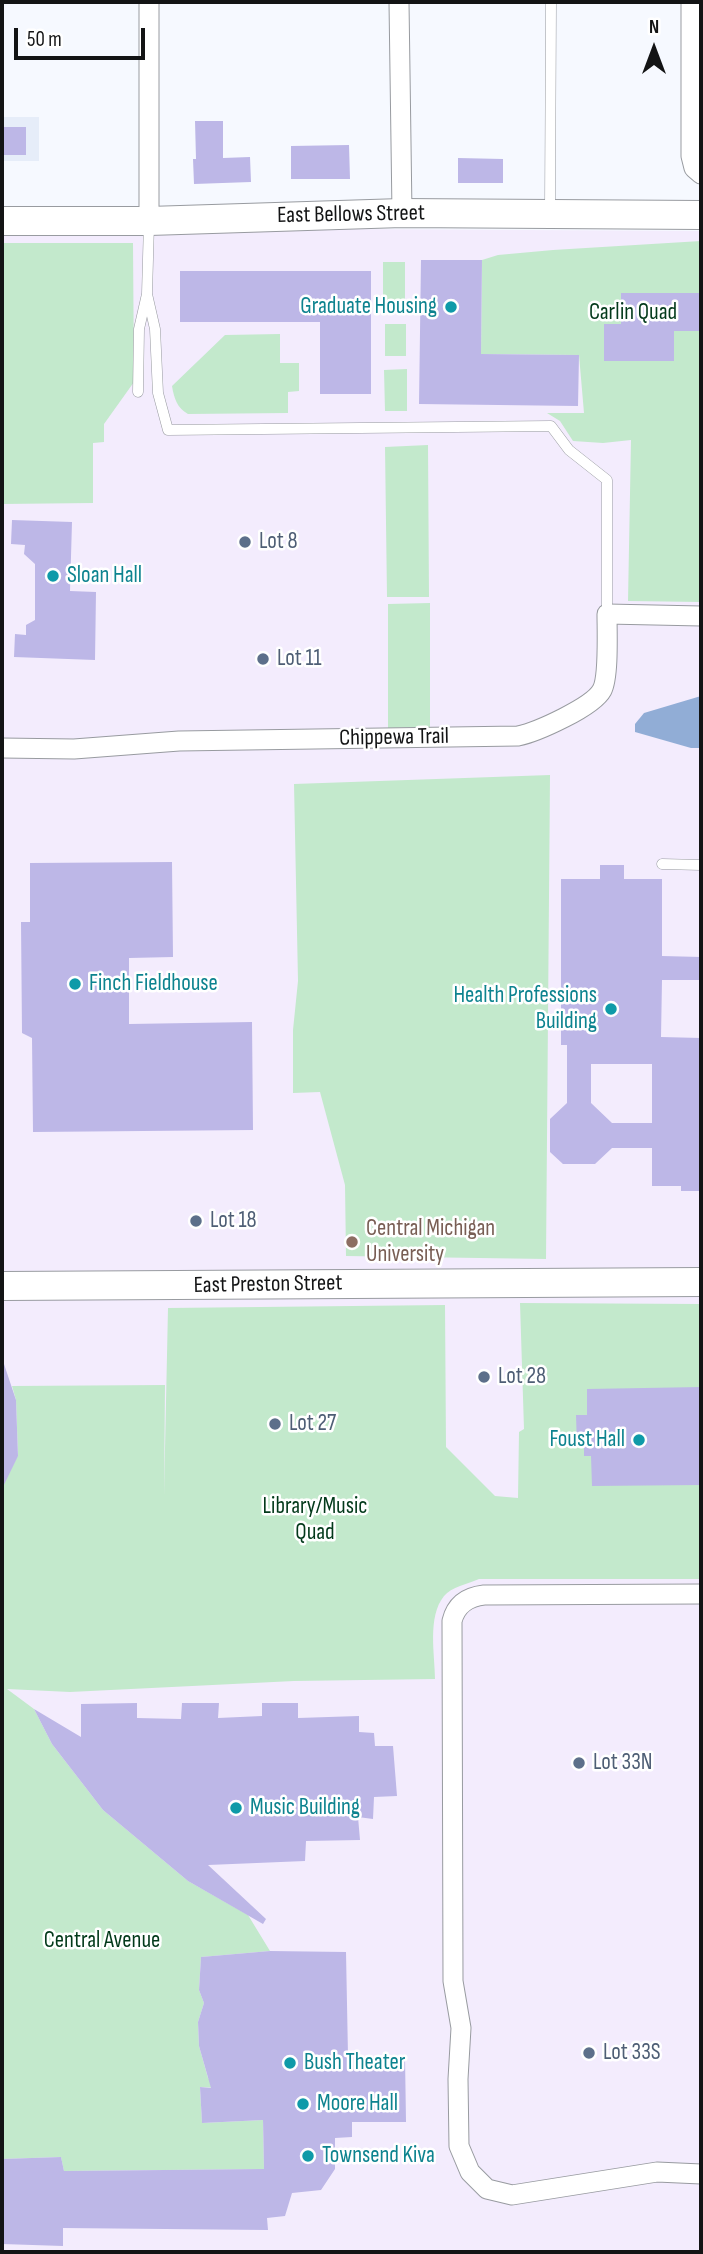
<!DOCTYPE html>
<style>
body{margin:0}
#map{position:relative;width:703px;height:2254px;overflow:hidden;background:#f6f9ff;font-family:"Sofia Sans Condensed",sans-serif}
canvas{display:block}
.frame{position:absolute;inset:0;border:4px solid #131415;pointer-events:none}
.north{position:absolute;left:619px;top:14px;width:70px;height:70px;-webkit-text-stroke:5px #fff;paint-order:stroke;rotate:0deg;font-size:19px;font-weight:700;line-height:28px;text-align:center;color:#131415}
.north::after{content:'';display:block;margin:auto;width:24px;height:32px;background:#131415;clip-path:polygon(50% 0,100% 100%,50% 72%,0 100%)}
.scale{position:absolute;left:14px;top:28px;width:131px;height:32px;box-sizing:border-box;border:4px solid #131415;border-top:0;padding-left:9px;font-size:21px;line-height:24px;white-space:nowrap;color:#131415;-webkit-text-stroke:5px #fff;paint-order:stroke}
</style>
<div id="map">
<canvas width="703" height="2254"></canvas>
<div class="frame"></div>
<div class="north">N</div>
<div class="scale">50 m</div>
</div>
<script>
const ctx = document.querySelector('canvas').getContext('2d');
ctx.lineJoin = 'round';
function paint(path, color) {
  ctx.fillStyle = color;
  ctx.fill(path, 'evenodd');
}
function trace(path, color, width, dash) {
  ctx.strokeStyle = color;
  ctx.lineWidth = width;
  ctx.lineCap = dash ? 'butt' : 'round';
  ctx.setLineDash(dash || []);
  ctx.stroke(path);
}
function drawText(font, color, halo, rows, align = 'center') {
  ctx.font = font + ' "Sofia Sans Condensed",sans-serif';
  ctx.lineWidth = 5;
  ctx.setLineDash([]);
  ctx.textBaseline = 'middle';
  ctx.strokeStyle = halo;
  ctx.fillStyle = color;
  for (const [text, x, y, turn = 0] of rows) {
    ctx.save();
    ctx.translate(x, y);
    ctx.rotate((+turn || 0) * Math.PI / 180);
    ctx.textAlign = isNaN(turn) ? turn : align;
    if (halo) ctx.strokeText(text, 0, 0);
    ctx.fillText(text, 0, 0);
    ctx.restore();
  }
}
paint(new Path2D(`
 M2,117H39V161H2Z`), '#e6edf9');
paint(new Path2D(`
 M2,227L701,231V2252H2Z`), '#f3ecfd');
paint(new Path2D(`
 M701,241V602L628,601L631,440L603,443L573,441L560,421L547,413H584L579,355L481,354L482,260L498,255L553,250Z
 M2,243H133L134,382L104,424V442L93,443V503L2,504Z
 M383,262H405V310H383Z
 M385,324H406V356H385Z
 M280,334V363H299V391L288,392V413L188,414C177,408 174,398 172,386L225,335Z
 M407,369V411H385L384,370Z
 M428,445L429,597H387L385,447Z
 M430,603V727L388,728V604Z
 M550,775L546,1259L346,1256L345,1185L320,1092L293,1093V1030L298,981L294,784Z
 M520,1303L701,1304V1579H479C468,1584 451,1587 444,1596C427,1617 435,1655 435,1679L294,1681L70,1692L7,1689L34,1709L52,1744L103,1810L188,1881L248,1915L270,1951L201,1957L199,1990L204,2003L198,2022L199,2046L208,2078L217,2088L200,2087L202,2123L263,2120L264,2169L64,2171L61,2157L2,2159V1488L18,1455L16,1400L12,1386L165,1385L164,1496L168,1308L445,1305L446,1447L495,1496L518,1498L519,1432L524,1429Z`), '#c3e9cc');
paint(new Path2D(`
 M701,696V748H691L635,732V724L644,713Z`), '#91add6');
paint(new Path2D(`
 M195,121H223V158L250,157L251,182L194,184L193,159H196Z
 M2,127H26V155H2Z
 M349,145L350,179H291V146Z
 M458,158L503,159V183H458Z
 M421,260H482L481,354L579,355L578,406L419,404Z
 M180,271H371V394H320V322H180Z
 M621,293H701V331H674V361H604V324H621Z
 M12,520L72,522L70,591L96,592L95,660L14,657L15,634L26,635V625L35,620V564L24,554L25,545L11,544Z
 M172,862L173,957L129,958V1024L252,1022L253,1130L33,1132L32,1038L22,1033L21,922H30V863Z
 M600,865H624V879H662V956L701,957V980H662L661,1037L701,1038V1191H681V1186H652V1148H612L595,1164H563L550,1152V1119L567,1103V1045H561V879H600ZM591,1064H652V1123H612L591,1103Z
 M2,1364H4L16,1400L18,1456L2,1489Z
 M701,1387V1485L592,1486L591,1456H584V1446H577L576,1415H587V1389Z
 M137,1703V1718L181,1719L182,1703H219L218,1718L262,1716V1703H298V1718L359,1716V1732L374,1733L375,1746H393L397,1796L374,1797L373,1819L358,1817L360,1840L306,1841L305,1861L208,1865L266,1919L263,1924L188,1881L103,1810L52,1744L34,1709L81,1737V1704Z
 M270,1951L346,1952L348,2056L405,2057L406,2122H352V2137L335,2138V2169L321,2190L292,2193L285,2216L267,2218L268,2230L63,2228V2246L2,2244V2159L61,2157L64,2171L264,2169L263,2120L202,2123L200,2087L211,2088L199,2046L198,2022L204,2003L199,1990L201,1957Z`), '#bdb7e7');
const lane = new Path2D(`
 M550,210L551,2
 M147,294L155,329L158,393L168,430L551,426L569,450L607,480V614
 M138,392L139,329L147,294L149,223
 M662,864L701,865`);
const street = new Path2D(`
 M149,2V221
 M399,2L402,213
 M691,2V156L694,168L701,174
 M2,748L74,749L179,741L518,736C537,732 593,707 602,690C609,677 607,631 607,614L701,616
 M701,1594L484,1595C467,1597 456,1605 452,1621L453,1981L461,2028L458,2079L459,2146L470,2172L487,2189L512,2195L657,2172L701,2174`);
const secondary = new Path2D(`
 M2,221H149L402,213L701,215
 M2,1286L701,1282`);
trace(lane, '#989ba0', 11);
trace(street, '#989ba0', 21);
trace(secondary, '#989ba0', 30);
trace(lane, '#fff', 10);
trace(street, '#fff', 19);
trace(secondary, '#fff', 28);
for (const [x, y, r, color] of [
 [451,307,7,"#0f9aa8"],
 [245,542,7,"#5c6f8a"],
 [53,576,7,"#0f9aa8"],
 [263,659,7,"#5c6f8a"],
 [75,984,7,"#0f9aa8"],
 [611,1009,7,"#0f9aa8"],
 [196,1221,7,"#5c6f8a"],
 [352,1242,7,"#8d6e63"],
 [484,1377,7,"#5c6f8a"],
 [275,1424,7,"#5c6f8a"],
 [639,1440,7,"#0f9aa8"],
 [579,1763,7,"#5c6f8a"],
 [236,1808,7,"#0f9aa8"],
 [589,2053,7,"#5c6f8a"],
 [290,2063,7,"#0f9aa8"],
 [303,2104,7,"#0f9aa8"],
 [308,2156,7,"#0f9aa8"]
]) {
  const dot = new Path2D();
  dot.arc(x, y, r, 0, 2 * Math.PI);
  ctx.fillStyle = color;
  ctx.fill(dot);
  trace(dot, '#fff', 2.5);
}
drawText('23px', '#131415', '#fff', [
 ["East Bellows Street",351,215,-1],
 ["Chippewa Trail",394,738,-1],
 ["East Preston Street",268,1285,-1]
]);
drawText('23px', '#0d838f', '#fff', [
 ["Graduate Housing",437,307,"right"],
 ["Sloan Hall",67,576],
 ["Finch Fieldhouse",89,984],
 ["Health Professions",597,996,"right"],
 ["Building",597,1022,"right"],
 ["Foust Hall",625,1440,"right"],
 ["Music Building",250,1808],
 ["Bush Theater",304,2063],
 ["Moore Hall",317,2104],
 ["Townsend Kiva",322,2156]
], 'left');
drawText('23px', '#02391a', '#fff', [
 ["Carlin Quad",633,313],
 ["Library/Music",315,1507],
 ["Quad",315,1533],
 ["Central Avenue",102,1941]
]);
drawText('23px', '#4e5e75', '#fff', [
 ["Lot 8",259,542],
 ["Lot 11",277,659],
 ["Lot 18",210,1221],
 ["Lot 28",498,1377],
 ["Lot 27",289,1424],
 ["Lot 33N",593,1763],
 ["Lot 33S",603,2053]
], 'left');
drawText('23px', '#785e54', '#fff', [
 ["Central Michigan",366,1229],
 ["University",366,1255]
], 'left');
</script>
